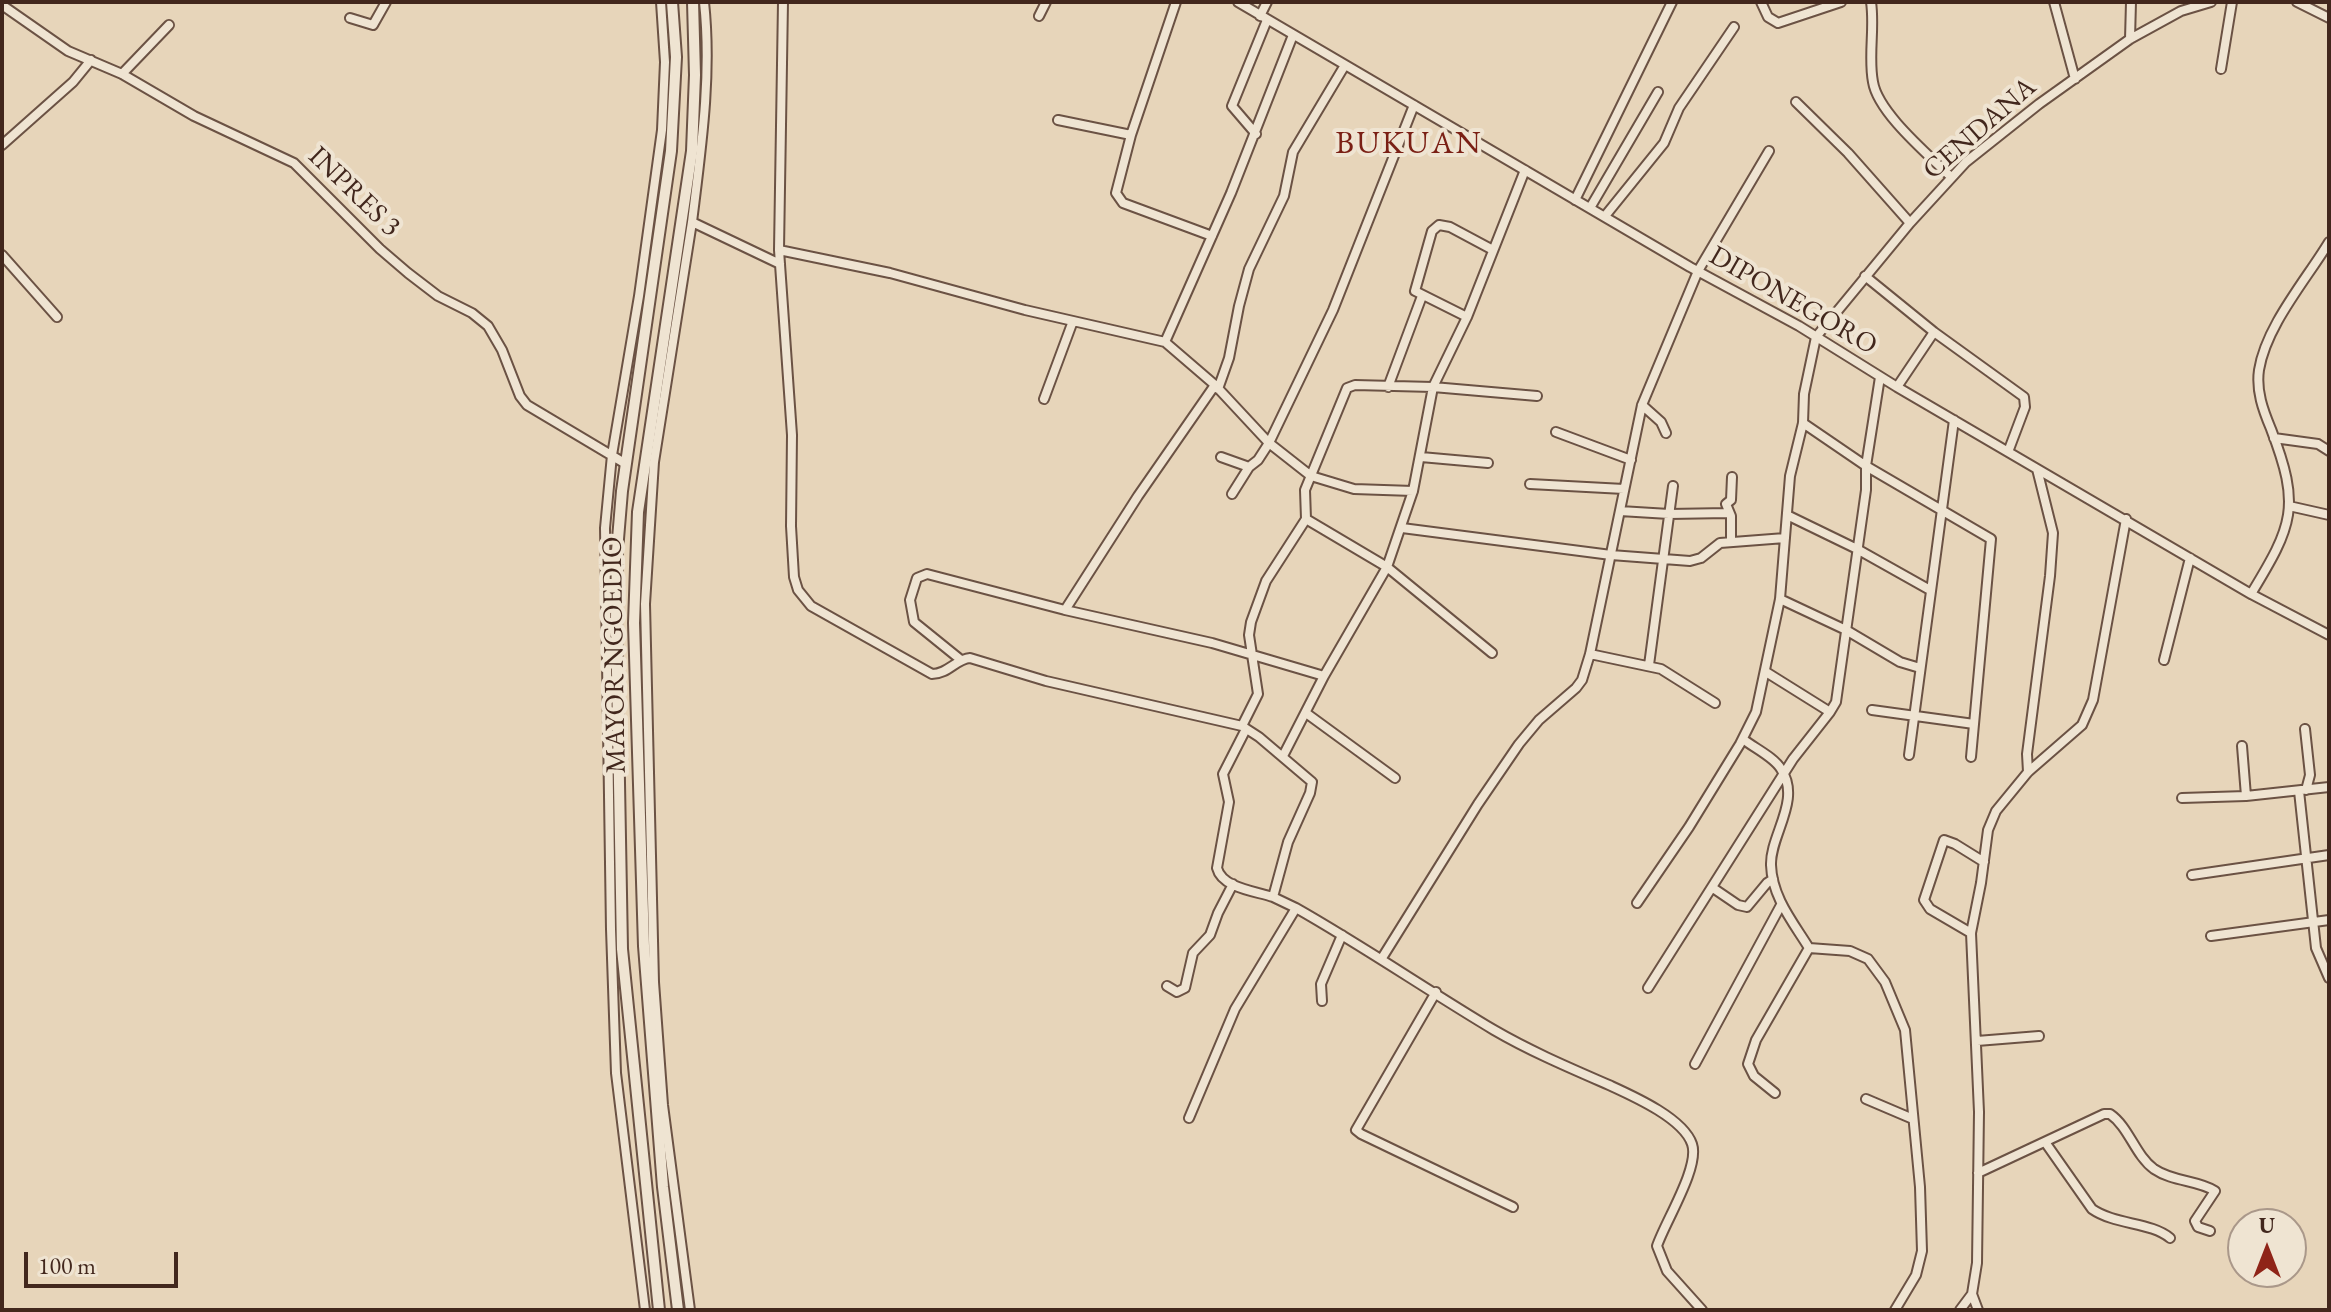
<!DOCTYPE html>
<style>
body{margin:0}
#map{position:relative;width:2331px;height:1312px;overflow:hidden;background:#e7d5ba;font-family:"EB Garamond",serif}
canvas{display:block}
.frame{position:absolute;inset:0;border:4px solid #42271d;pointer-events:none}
.north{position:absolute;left:2227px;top:1208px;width:80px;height:80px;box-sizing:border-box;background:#efe4d2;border:2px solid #aa988a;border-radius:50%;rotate:0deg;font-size:22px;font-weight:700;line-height:32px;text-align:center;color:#42271d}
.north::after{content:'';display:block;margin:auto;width:28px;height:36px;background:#8f2418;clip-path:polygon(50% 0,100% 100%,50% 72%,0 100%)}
.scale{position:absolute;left:24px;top:1252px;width:154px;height:36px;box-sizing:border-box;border:4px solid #42271d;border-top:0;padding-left:10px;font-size:24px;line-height:28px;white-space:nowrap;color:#42271d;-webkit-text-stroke:6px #efe4d2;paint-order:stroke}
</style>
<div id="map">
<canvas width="2331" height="1312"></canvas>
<div class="frame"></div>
<div class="north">U</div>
<div class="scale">100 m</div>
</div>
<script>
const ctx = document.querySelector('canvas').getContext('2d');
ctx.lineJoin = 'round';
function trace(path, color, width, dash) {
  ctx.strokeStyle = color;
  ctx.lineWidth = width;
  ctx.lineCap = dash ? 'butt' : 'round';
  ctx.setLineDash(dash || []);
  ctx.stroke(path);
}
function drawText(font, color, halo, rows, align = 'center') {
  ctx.font = font + ' "EB Garamond",serif';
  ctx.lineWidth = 8;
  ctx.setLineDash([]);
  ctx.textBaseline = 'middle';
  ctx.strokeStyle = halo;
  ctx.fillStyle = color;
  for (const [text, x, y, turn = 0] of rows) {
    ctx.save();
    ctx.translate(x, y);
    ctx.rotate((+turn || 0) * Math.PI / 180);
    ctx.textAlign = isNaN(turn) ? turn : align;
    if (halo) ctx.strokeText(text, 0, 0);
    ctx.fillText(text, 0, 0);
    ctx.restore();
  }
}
const minor = new Path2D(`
 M704,2C712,75 701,149 692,222L780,264
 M783,2L779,250L792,435L791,526L794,577L798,590L811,606L932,674C948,674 956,659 970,658L1046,681L1242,726L1259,737L1312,782L1310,793L1288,842L1273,897L1296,908
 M1176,2L1131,135L1116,193L1123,203L1212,236
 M1238,2L1690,267L1799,326L1897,387L2251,594L2329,635
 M1761,2L1768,17L1778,23L1841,2
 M1871,2C1875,28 1868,56 1873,82C1878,113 1929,155 1951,177
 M2054,2L2075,79
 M2297,2L2329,18
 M2,5L68,51L122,74L194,116L294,163L380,249L408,273L438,296L472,313L488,326L502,350L520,396L527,405L626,464
 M1039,16L1046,2
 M1260,16L1267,2
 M350,18L373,25L386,2
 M2130,39L2131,2
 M2221,69L2232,2
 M122,74L169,25
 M1796,102L1848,153L1910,223
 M1058,120L1131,135
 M1256,134L1232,106L1267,20
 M2,145L73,82L91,60
 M1575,200L1672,2
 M1590,208L1658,92
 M1605,216L1664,143L1679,108L1734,27
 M779,250L890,273L1025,310L1165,342L1215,385L1269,443L1311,476L1354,489L1413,491
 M2,255L57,317
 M1865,276L1934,332L2024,397L2025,407L2008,452
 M1467,317L1415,291L1432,231L1439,225L1450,227L1493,250
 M1165,342L1231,193L1293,35
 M1388,387L1422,296
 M1897,387L1934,332
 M1218,389L1229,358L1239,306L1249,269L1284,196L1293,152L1345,65
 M1044,399L1073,321
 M1642,405L1661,422L1666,433
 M1803,423L1866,466L1991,539L1971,757
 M1556,432L1631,460
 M2274,438L2318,444L2329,451
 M1221,457L1249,467L1258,460L1269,443L1333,310L1414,105
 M1421,457L1488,463
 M1530,484L1624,489
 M1232,494L1249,467
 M2289,506L2329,515
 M1620,511L1669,514L1728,513
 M1787,515L1857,549L1930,590
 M1306,519L1387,567L1492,653
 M1402,528L1611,555L1690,561L1701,558L1720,543L1785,538
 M1731,542V516L1726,504L1731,500L1732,477
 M2251,594C2293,525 2301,507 2271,429C2263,410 2256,391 2259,370C2266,326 2306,280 2329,242
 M1780,599L1846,630L1900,662L1920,668
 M1065,610L1212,643L1324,676L1283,756
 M1590,654L1661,669L1715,703
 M961,660L914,622L910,600L917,578L927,574L1065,610L1138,496L1215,385
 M2164,660L2190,558
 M1649,665L1673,486
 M1766,672L1830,712L1836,702L1866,490V466L1880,377
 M1324,676L1387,567L1413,491L1433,387L1467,317L1525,170
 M1872,710L1974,724
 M1306,713L1395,778
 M1242,726L1258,694L1249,635L1251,622L1266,581L1306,519L1305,490L1347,388L1355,385L1433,387L1537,396
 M1246,729L1223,774L1229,802L1217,868C1222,888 1255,891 1273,897
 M2305,729L2310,775L2306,790
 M1743,739C1754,748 1774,757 1781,769C1802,800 1770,835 1771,865C1772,897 1793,922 1809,948
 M2242,746L2246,796
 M1909,755L1954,420
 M2028,772L2027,754L2050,576L2053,533L2037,469
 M2299,791L2316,948L2329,978
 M2182,798L2246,796L2329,787
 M2192,875L2329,855
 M1713,888L1738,905L1747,907L1767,883L1773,879
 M1637,903L1689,827L1740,744L1756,712L1780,599L1790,476L1803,423L1804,394L1816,337L1910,223L1966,162L2039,104L2130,39L2181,11L2211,2
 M1971,933L1930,909L1924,900L1944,840L1955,844L1984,862
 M2211,936L2329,920
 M1809,948L1850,951L1868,959L1885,982L1905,1030L1920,1187L1922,1251L1916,1275L1895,1310
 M1382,958L1478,804L1519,744L1539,720L1576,688L1582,680L1590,654L1642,405L1698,271L1769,151
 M1167,986L1177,992L1185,988L1193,953L1210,935L1218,913L1233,884
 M1648,988L1793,759L1830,712
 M1436,992L1356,1130L1361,1134L1513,1207
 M1322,1001L1321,984L1342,935
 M1977,1041L2039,1036
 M1695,1064L1781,905
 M1775,1093L1754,1076L1748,1064L1756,1040L1809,948
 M1866,1099L1913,1119
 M1189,1118L1235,1009L1296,908C1363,946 1427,990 1494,1030C1530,1051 1570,1068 1609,1085C1633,1096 1683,1118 1692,1144C1700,1167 1665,1222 1657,1246L1667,1271L1702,1310
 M2045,1142L2092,1209C2115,1225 2151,1222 2170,1238
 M1978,1173L2104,1114H2110C2129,1127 2135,1155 2154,1169C2173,1182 2198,1180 2215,1191L2195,1221L2198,1227L2210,1231
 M1972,1294L1978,1310
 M645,1310L616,1073L611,929L605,528L612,455L639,296L662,130L665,62L661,2
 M690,1310L663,1105L654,982L645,604L654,462L692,222
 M1960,1310L1972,1294L1977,1263L1979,1112L1971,933L1981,883L1988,830L1996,811L2028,772L2082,725L2093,700L2126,519`);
const tertiary = new Path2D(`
 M659,1310L622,949L616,617L617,551L622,491L671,151L676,57L672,2
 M678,1310L663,1187L644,946L634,623L638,512L692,151L695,75L693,2`);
trace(minor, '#6b5244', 12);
trace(tertiary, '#6b5244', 14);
trace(minor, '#efe4d2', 8);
trace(tertiary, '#efe4d2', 10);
drawText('28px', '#42271d', '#efe4d2', [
 ["CENDANA",1980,129,-41],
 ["INPRES 3",354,192,44],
 ["DIPONEGORO",1793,301,30],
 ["MAYOR NGOEDIO",615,655,-91]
]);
ctx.letterSpacing = '2px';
drawText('32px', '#7a1f14', '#efe4d2', [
 ["BUKUAN",1409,144]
]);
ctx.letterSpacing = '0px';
</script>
